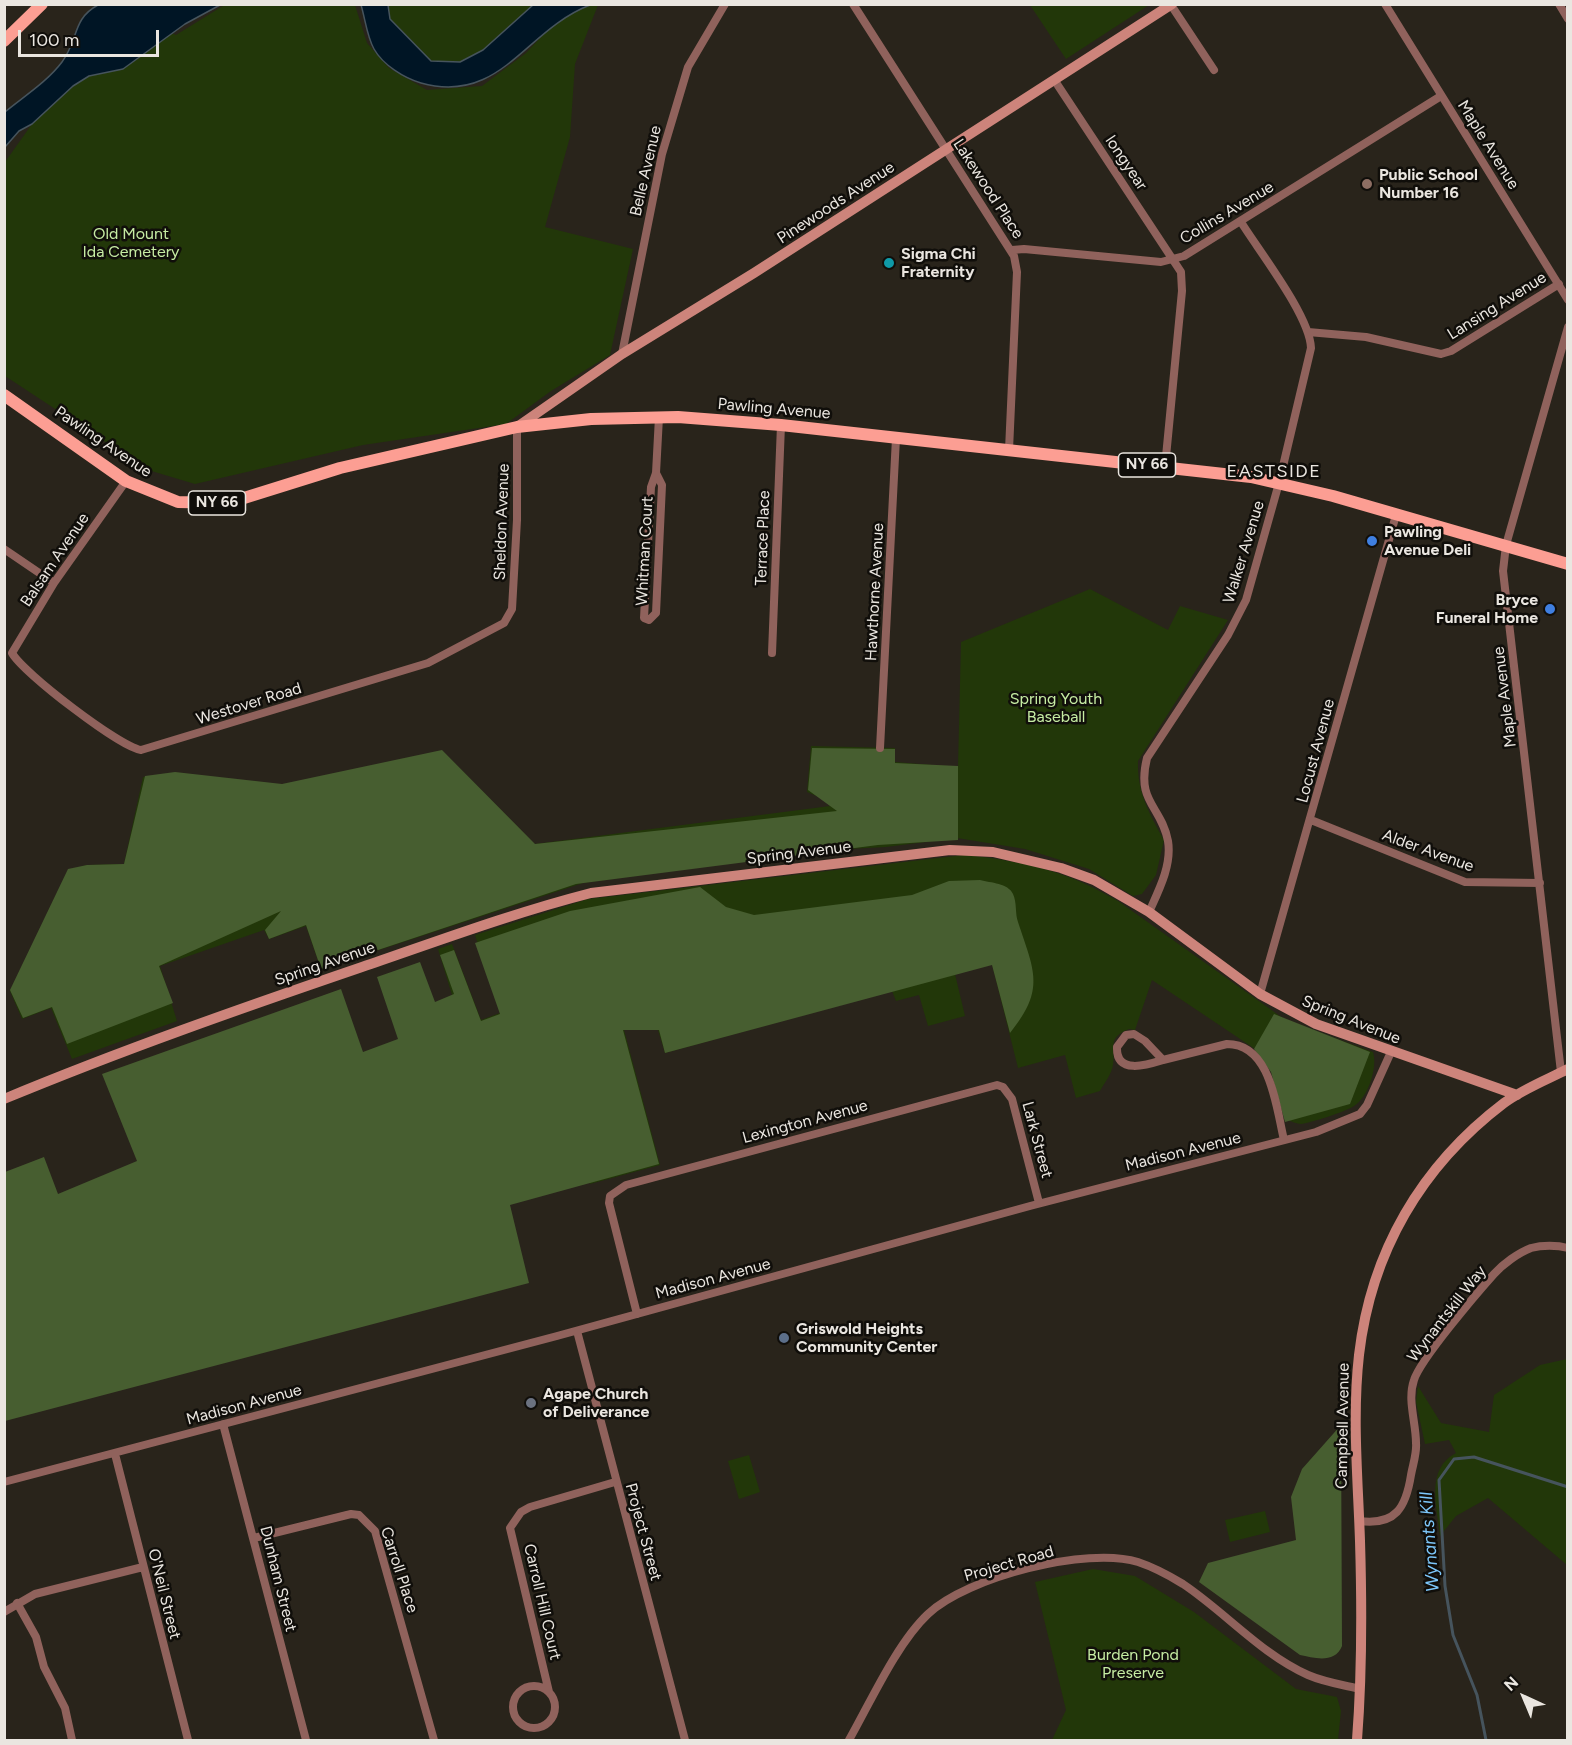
<!DOCTYPE html>
<style>
body{margin:0}
#map{position:relative;width:1572px;height:1745px;overflow:hidden;background:#29241b;font-family:Figtree,sans-serif}
canvas{display:block}
.frame{position:absolute;inset:0;border:6px solid #eae6e0;pointer-events:none}
.north{position:absolute;left:1494px;top:1667px;width:60px;height:60px;-webkit-text-stroke:4px #100e0a;paint-order:stroke;rotate:316deg;font-size:16px;font-weight:700;line-height:24px;text-align:center;color:#eae6e0}
.north::after{content:'';display:block;margin:auto;width:21px;height:27px;background:#eae6e0;clip-path:polygon(50% 0,100% 100%,50% 72%,0 100%)}
.scale{position:absolute;left:18px;top:30px;width:141px;height:27px;box-sizing:border-box;border:3px solid #eae6e0;border-top:0;padding-left:8px;font-size:18px;line-height:21px;white-space:nowrap;color:#eae6e0;-webkit-text-stroke:4px #100e0a;paint-order:stroke}
</style>
<div id="map">
<canvas width="1572" height="1745"></canvas>
<div class="frame"></div>
<div class="north">N</div>
<div class="scale">100 m</div>
</div>
<script>
const ctx = document.querySelector('canvas').getContext('2d');
ctx.lineJoin = 'round';
function paint(path, color) {
  ctx.fillStyle = color;
  ctx.fill(path, 'evenodd');
}
function trace(path, color, width, dash) {
  ctx.strokeStyle = color;
  ctx.lineWidth = width;
  ctx.lineCap = dash ? 'butt' : 'round';
  ctx.setLineDash(dash || []);
  ctx.stroke(path);
}
function drawText(font, color, halo, rows, align = 'center') {
  ctx.font = font + ' Figtree,sans-serif';
  ctx.lineWidth = 5;
  ctx.setLineDash([]);
  ctx.textBaseline = 'middle';
  ctx.strokeStyle = halo;
  ctx.fillStyle = color;
  for (const [text, x, y, turn = 0] of rows) {
    ctx.save();
    ctx.translate(x, y);
    ctx.rotate((+turn || 0) * Math.PI / 180);
    ctx.textAlign = isNaN(turn) ? turn : align;
    if (halo) ctx.strokeText(text, 0, 0);
    ctx.fillText(text, 0, 0);
    ctx.restore();
  }
}
paint(new Path2D(`
 M226,4L355,5L367,43L389,68L427,90L482,86L526,53L571,5H598L575,64L570,137L545,227L633,249L610,355L551,391L506,424L363,445L195,484L148,470L5,376V162L32,124L73,86L116,60L123,68L171,33L176,35Z
 M385,5H541L488,50L458,64L428,61L388,21Z
 M1030,5H1149L1066,59Z
 M1090,589L1168,630L1180,606L1228,620L1138,761C1137,792 1149,813 1164,840L1156,875L1142,894L1133,896L1089,869L1025,849L957,838L886,847L813,851L583,883L321,969L306,926L269,939L264,930L160,966L177,1021L72,1059L51,1008L22,1019L10,991L68,870L87,865L124,864L143,777L175,773L535,844L838,805L807,792L811,746L895,748V762L958,767L961,642Z
 M964,855C1008,859 1054,868 1094,888C1102,892 1110,897 1118,901L1287,1021L1373,1052C1378,1067 1368,1098 1354,1106C1345,1112 1310,1123 1301,1124C1297,1124 1291,1121 1287,1120L1271,1069L1261,1053L1152,980L1135,1030L1129,1029C1106,1038 1116,1048 1113,1065C1112,1073 1104,1084 1100,1091L1076,1098L1065,1055L1018,1068L992,964L955,974L965,1016L928,1026L919,995L896,1001L892,991L665,1053L658,1030H624L660,1165L590,1184L552,1043L473,1064L438,949L452,944L481,1020L500,1013L475,935L588,899Z
 M1567,1359V1565L1488,1498L1456,1516L1440,1536C1437,1507 1425,1469 1456,1453L1449,1440L1425,1444L1416,1402L1418,1386L1441,1423L1489,1432L1494,1395L1540,1365Z
 M749,1455L760,1492L739,1499L728,1461Z
 M1265,1511L1270,1532L1230,1542L1225,1520Z
 M1093,1569L1135,1576L1194,1612L1296,1689L1337,1697L1341,1711L1338,1740H1052L1066,1710L1035,1582Z`), '#223709');
paint(new Path2D(`
 M812,748L895,749V763L958,766V840L878,845L576,884L321,969L306,925L269,939L265,930L281,911L159,966L173,1003L67,1044L52,1007L23,1018L10,990L68,869L87,865L124,864L145,776L175,772L282,784L442,750L535,844L837,811L808,790Z
 M980,880C991,883 1008,883 1013,894C1017,902 1015,914 1018,922C1034,971 1046,989 1010,1033L992,965L665,1053L659,1030H623L659,1164L510,1205L529,1283L5,1421V1172L44,1157L58,1194L137,1161L102,1074L341,989L363,1052L398,1039L377,977L420,962L435,1002L454,994L440,955L454,950L481,1021L500,1014L475,943L570,911L700,887L726,907L754,915L912,895L949,881Z
 M1274,1014L1370,1052L1350,1104L1285,1122L1271,1072L1254,1049Z
 M1341,1425L1342,1646C1335,1664 1314,1658 1300,1655L1199,1582L1208,1563L1296,1540L1291,1497L1302,1469Z`), '#475e30');
const water = new Path2D(`
 M98,5H220L185,24L123,69L89,76L73,86L32,124L19,131L5,147V112C23,97 47,82 62,62C79,39 72,19 98,5Z
 M361,5H388L390,19L431,61L460,62L483,50L533,5H590C525,30 501,105 421,83C404,78 383,65 374,49C367,37 365,18 361,5Z`);
paint(water, '#001525');
trace(water, '#46545d', 1.5);
trace(new Path2D(`
 M1486,1740L1477,1695L1453,1635L1445,1586L1439,1480L1454,1459L1474,1457L1568,1487`), '#46545d', 3);
trace(new Path2D(`
 M853,4L1014,256L1017,272L1009,450
 M1385,4L1568,300
 M1559,4L1568,19
 M1171,5L1214,70
 M1055,81L1181,272L1182,291L1165,467
 M1012,250L1024,249L1161,262L1184,256L1441,96
 M1308,332L1366,337L1441,354L1451,351L1559,284
 M622,354L662,154L688,67L725,4
 M656,473L662,485L656,613L649,620L644,618L651,487L656,473L659,417
 M126,481L54,583L12,653C23,673 120,747 141,750L428,663L504,623L512,609L517,520V427
 M4,549L54,583
 M772,653L781,425
 M880,748L896,438
 M1311,820L1465,882L1540,883
 M1149,912C1159,890 1172,865 1168,841C1161,805 1136,803 1147,758L1228,635L1246,600L1279,483L1311,348C1310,316 1259,251 1241,222
 M1260,994L1396,515
 M1134,1034L1145,1041L1163,1060C1147,1065 1116,1075 1117,1047L1126,1035Z
 M1163,1060L1227,1044C1271,1044 1276,1107 1284,1140
 M1561,1072L1503,571L1506,545L1568,327
 M637,1314L609,1203L610,1196L626,1185L997,1085L1003,1087L1012,1099L1039,1203
 M577,1331L685,1740
 M223,1424L306,1740
 M115,1454L188,1740
 M4,1482L557,1336L1030,1206L1316,1132L1360,1114L1367,1105L1391,1052
 M1359,1521C1396,1526 1406,1507 1411,1475C1413,1464 1417,1453 1416,1443C1416,1422 1407,1400 1414,1380C1420,1360 1477,1293 1494,1274C1503,1264 1518,1253 1531,1248C1542,1245 1557,1245 1568,1248
 M254,1538L351,1514L359,1515L375,1531L434,1740
 M17,1603L36,1637L44,1667L65,1708L72,1740
 M4,1612L35,1594L143,1567
 M513 1707a21 21 0 1 1 42 0a21 21 0 1 1-42 0Z
 M549,1692L510,1528L521,1512L530,1507L615,1482
 M849,1740C870,1703 897,1643 928,1614C967,1577 1087,1546 1138,1562C1153,1567 1170,1576 1183,1584C1225,1612 1261,1654 1308,1675C1324,1682 1343,1685 1360,1689`), '#90625c', 8);
trace(new Path2D(`
 M517,427L622,354L754,273L1172,4
 M4,1099C122,1050 242,1008 362,967C438,941 513,913 591,893L950,850L993,852L1061,868L1094,880L1149,912L1260,994L1316,1024L1517,1095
 M1357,1740C1362,1675 1362,1607 1360,1541C1358,1480 1352,1417 1359,1355C1371,1252 1421,1166 1504,1103C1523,1089 1546,1080 1568,1069`), '#cd847b', 10);
trace(new Path2D(`
 M4,41L42,4
 M4,395L126,481L178,502L228,503L340,468L517,427L591,419L678,417L781,425L1251,477L1333,496L1568,564`), '#fc9e93', 12);
for (const [x, y, r, color] of [
 [1367,184,6,"#8d6e63"],
 [889,263,6,"#0f9aa8"],
 [1372,541,6,"#3f7fe0"],
 [1550,609,6,"#3f7fe0"],
 [784,1338,6,"#5c6f8a"],
 [531,1403,6,"#6b7280"]
]) {
  const dot = new Path2D();
  dot.arc(x, y, r, 0, 2 * Math.PI);
  ctx.fillStyle = color;
  ctx.fill(dot);
  trace(dot, '#100e0a', 2);
}
for (const [x, y, w] of [
 [1147,465,57],
 [217,503,57]
]) {
  const box = new Path2D();
  box.roundRect(x - w / 2, y - 12, w, 24, 4.5);
  ctx.fillStyle = '#100e0a';
  ctx.fill(box);
  trace(box, '#eae6e0', 1.5);
}
drawText('bold 15px', '#eae6e0', null, [
 ["NY 66",1147,465],
 ["NY 66",217,503]
]);
drawText('16px', '#eae6e0', '#100e0a', [
 ["Maple Avenue",1488,145,58],
 ["longyear",1126,163,56],
 ["Belle Avenue",646,171,-77],
 ["Lakewood Place",988,189,57],
 ["Pinewoods Avenue",836,203,-33],
 ["Collins Avenue",1227,213,-31],
 ["Lansing Avenue",1497,306,-32],
 ["Pawling Avenue",774,409,5],
 ["Pawling Avenue",103,442,34],
 ["Sheldon Avenue",502,522,-88],
 ["Terrace Place",763,538,-88],
 ["Whitman Court",645,551,-87],
 ["Walker Avenue",1244,552,-73],
 ["Balsam Avenue",55,560,-56],
 ["Hawthorne Avenue",875,592,-87],
 ["Maple Avenue",1505,697,-97],
 ["Westover Road",249,704,-17],
 ["Locust Avenue",1316,751,-75],
 ["Alder Avenue",1428,851,20],
 ["Spring Avenue",799,853,-7],
 ["Spring Avenue",325,964,-19],
 ["Spring Avenue",1351,1020,22],
 ["Lexington Avenue",805,1122,-15],
 ["Lark Street",1037,1140,75],
 ["Madison Avenue",1183,1152,-14],
 ["Madison Avenue",713,1279,-15],
 ["Wynantskill Way",1447,1314,-52],
 ["Madison Avenue",244,1405,-15],
 ["Campbell Avenue",1343,1426,-89],
 ["Project Street",643,1532,75],
 ["Project Road",1009,1564,-16],
 ["Carroll Place",399,1570,72],
 ["Dunham Street",278,1579,76],
 ["O'Neil Street",164,1594,76],
 ["Carroll Hill Court",542,1602,77]
]);
drawText('bold 16px', '#eae6e0', '#100e0a', [
 ["Public School",1379,175],
 ["Number 16",1379,193],
 ["Sigma Chi",901,254],
 ["Fraternity",901,272],
 ["Pawling",1384,532],
 ["Avenue Deli",1384,550],
 ["Bryce",1538,600,"right"],
 ["Funeral Home",1538,618,"right"],
 ["Griswold Heights",796,1329],
 ["Community Center",796,1347],
 ["Agape Church",543,1394],
 ["of Deliverance",543,1412]
], 'left');
drawText('16px', '#c6eca3', '#100e0a', [
 ["Old Mount",131,234],
 ["Ida Cemetery",131,252],
 ["Spring Youth",1056,699],
 ["Baseball",1056,717],
 ["Burden Pond",1133,1655],
 ["Preserve",1133,1673]
]);
ctx.letterSpacing = '1.5px';
drawText('18px', '#eae6e0', '#100e0a', [
 ["EASTSIDE",1274,472]
]);
ctx.letterSpacing = '0px';
drawText('italic 18px', '#7dc7fb', '#100e0a', [
 ["Wynants Kill",1430,1542,-94]
]);
</script>
